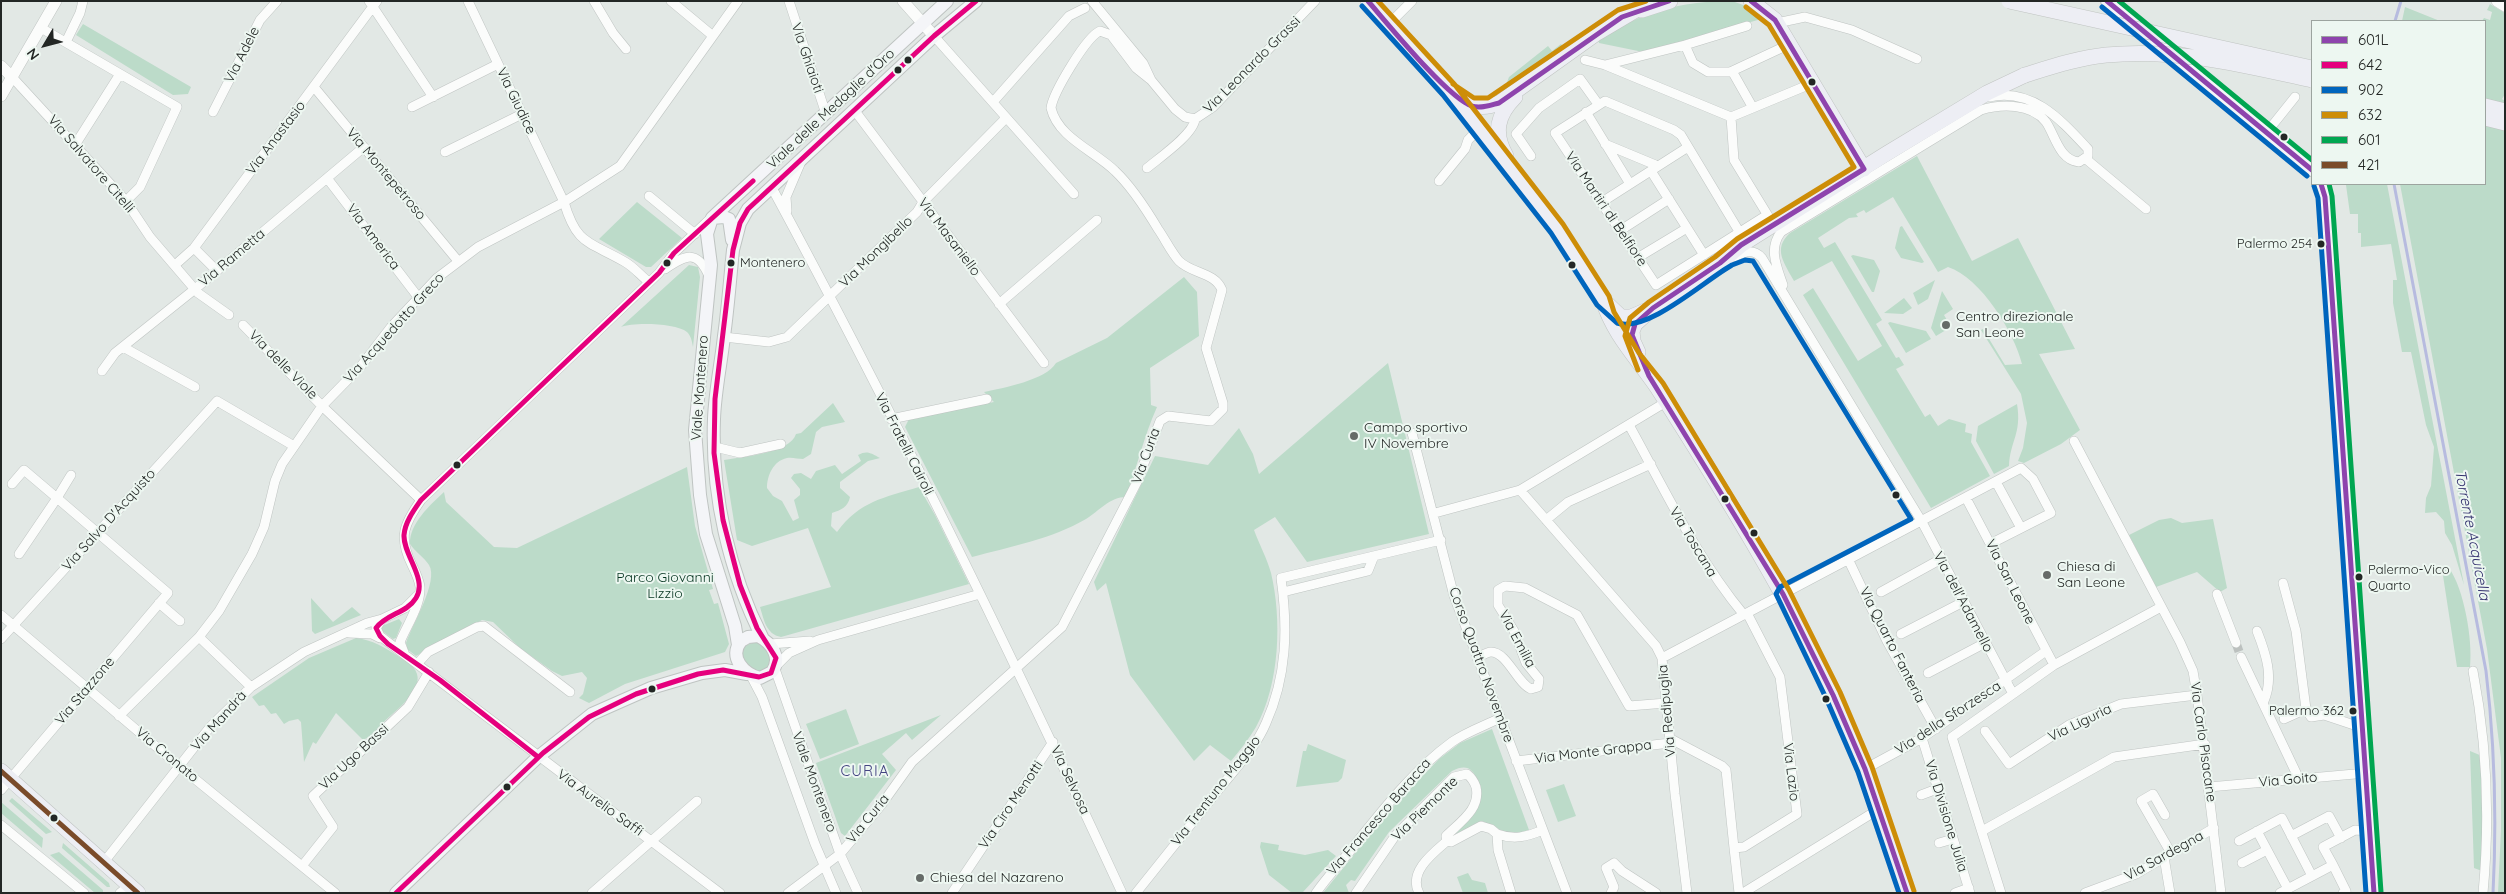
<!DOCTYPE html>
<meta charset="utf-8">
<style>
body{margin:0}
#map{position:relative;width:2506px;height:894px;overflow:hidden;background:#e2e8e5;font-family:Quicksand,sans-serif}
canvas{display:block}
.frame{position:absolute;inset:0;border:2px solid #232725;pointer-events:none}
.legend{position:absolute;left:2311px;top:20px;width:175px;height:165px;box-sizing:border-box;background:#edf7f1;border:1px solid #9ca49f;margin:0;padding:6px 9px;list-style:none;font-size:15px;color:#232725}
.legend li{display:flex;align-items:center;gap:10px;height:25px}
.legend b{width:25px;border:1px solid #9ca49f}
.north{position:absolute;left:20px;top:20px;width:50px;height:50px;-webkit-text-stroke:4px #edf7f1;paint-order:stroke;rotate:233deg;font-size:14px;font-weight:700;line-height:20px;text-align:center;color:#232725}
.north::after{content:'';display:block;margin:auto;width:18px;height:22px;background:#232725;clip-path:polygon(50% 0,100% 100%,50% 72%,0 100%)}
</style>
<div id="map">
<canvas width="2506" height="894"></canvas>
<div class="frame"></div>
<ul class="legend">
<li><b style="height:6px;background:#8e44ad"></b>601L</li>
<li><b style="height:6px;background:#e5007d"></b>642</li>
<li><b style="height:6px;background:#0065bd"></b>902</li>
<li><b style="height:6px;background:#cd8d07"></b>632</li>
<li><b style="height:6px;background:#00a651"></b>601</li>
<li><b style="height:6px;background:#7a4b2a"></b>421</li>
</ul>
<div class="north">N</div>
</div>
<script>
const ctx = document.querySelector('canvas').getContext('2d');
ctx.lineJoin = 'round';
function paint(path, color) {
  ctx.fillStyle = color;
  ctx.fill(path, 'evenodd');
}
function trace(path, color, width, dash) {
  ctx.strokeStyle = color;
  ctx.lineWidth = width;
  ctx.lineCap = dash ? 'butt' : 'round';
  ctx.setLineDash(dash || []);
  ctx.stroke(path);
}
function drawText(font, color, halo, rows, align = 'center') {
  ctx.font = font + ' Quicksand,sans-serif';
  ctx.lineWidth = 4;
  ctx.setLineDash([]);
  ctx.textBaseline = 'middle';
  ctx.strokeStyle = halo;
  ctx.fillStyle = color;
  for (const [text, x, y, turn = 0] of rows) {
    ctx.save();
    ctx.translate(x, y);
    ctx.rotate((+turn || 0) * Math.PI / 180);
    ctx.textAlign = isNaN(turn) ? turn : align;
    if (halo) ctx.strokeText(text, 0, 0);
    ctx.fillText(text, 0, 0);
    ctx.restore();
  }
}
paint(new Path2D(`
 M1732,1L1749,7L1765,18L1643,52L1599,43L1598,39C1644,12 1678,1 1732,1Z
 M2490,4L2505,13V94L2502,99L2505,101V893H2498L2501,830V758L2487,649L2400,184H2485V21H2482L2484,18L2490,20L2492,12L2487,10Z
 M2405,7L2440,21H2402Z
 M83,24L191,87L188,94L173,95L76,35Z
 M1561,44L1565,49L1492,101L1486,103L1504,90L1509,77L1548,46L1552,51Z
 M1917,156L1972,261L2018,238L2075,349L2039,354L2080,430L2061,444L2024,463L2018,461L2023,448L2027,423L2021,394L1981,330L1983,329L2005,365L2022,364C2014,332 1981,278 1948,267L1938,272L1893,197L1866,213L1864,210L1856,214L1858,217L1849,218L1818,238L1824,248L1835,242L1882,320L1876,324L1896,358L1899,357L1904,365L1896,369L1925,417L1930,414L1938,426L1949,419L1966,424L1965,432L1972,434L1971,442L1990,476L1931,508L1803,295L1813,288L1858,361L1882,346L1832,261L1794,281C1785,264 1772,249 1790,233Z
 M2350,184H2387L2464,585L2452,545L2445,533L2444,521L2436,512L2425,513L2426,498L2431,486L2434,447L2426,425L2411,352H2402L2393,303V280H2397L2391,244L2361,247V233H2358V214H2350L2346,185Z
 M637,202L682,238L651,267H646L599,239Z
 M1902,226L1924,262L1922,263L1901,258L1895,248L1900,227Z
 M1853,255L1874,260L1880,271L1874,292H1872L1851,256Z
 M689,265L698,267L700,277L693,347C692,341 691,336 687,332C676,323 633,322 621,327Z
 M1184,277L1197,292L1199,336L1150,368L1151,405L1157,407C1144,436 1137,467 1126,497C1110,497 1099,511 1086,519C1052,539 1009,547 972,557L905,427L909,419L994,402L984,392C1003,388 1046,380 1056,363L1107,338Z
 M1935,280L1928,299L1918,305L1913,293Z
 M1942,291L1953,309L1944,315L1951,327L1936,336L1931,328Z
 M1904,298L1912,308L1903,314L1884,313Z
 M1890,322L1926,331L1931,339L1906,353L1888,323Z
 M1388,363L1429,534L1307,562L1275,517L1254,530C1259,544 1267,558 1271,573C1282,619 1280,684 1256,727C1249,739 1240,750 1231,761L1210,745L1194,761L1130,675L1106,583L1097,591L1094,582L1155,456L1208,465L1239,428L1253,454L1259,474Z
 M833,403L845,422L822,427L816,432L811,454L803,459C798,459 792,457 787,458C773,461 767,476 767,488L773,496L782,501L793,521L799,518L794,500L800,495V489L791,478L794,474L801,473L811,479L816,471L835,465L842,474L861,461L858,455C867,450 871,453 880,458L868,461L840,482V488L850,497C848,507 841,510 832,513L831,526L837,532C860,501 883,498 919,487L935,515L969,584L781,637C766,634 764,620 760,607L831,587L808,528L752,546L737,540L724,460C742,457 790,453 796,434L801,433Z
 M2017,404C2022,434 2010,441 2009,466L1994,474L1976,441L1978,426Z
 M687,467L695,526L713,589L709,590L714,604L718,603L729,644L725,652L625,684L589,703L579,698L583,694L587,678L582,672L562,676L552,671L520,648L493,622L482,620L416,656L407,649L406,643C412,625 439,581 429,565C424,557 415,552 410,544C409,524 430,505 444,492L446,502L494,547L517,548Z
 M2171,518L2182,523L2213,519L2227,588L2220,592L2197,572L2156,587L2129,535L2159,520Z
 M2449,568C2464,589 2473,640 2470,667H2457L2442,569Z
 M311,598L333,622L352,607L361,615L315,634L312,631Z
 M399,619L402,623L396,638L393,639L381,630L382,626Z
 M356,638C373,640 384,647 398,656C403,659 410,663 413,667C429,685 400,707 389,717C380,725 374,735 363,740L336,713L316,744L313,742L304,762L301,722L298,719L289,721L284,724L276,713L271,714L264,705L259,706L252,697L309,658Z
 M757,641L768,650L772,664L760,673L743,662L742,647Z
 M846,709L859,744L820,759L806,724Z
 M941,715L912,740L906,733L882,754L896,770L845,836L841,833L816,763Z
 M1492,729L1529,830L1511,835L1482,821L1450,837L1476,810L1481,800C1478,783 1476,758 1452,771L1389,832L1355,881L1351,880L1346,885L1349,893H1323L1390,810L1439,759L1460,743Z
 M1308,744L1346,760L1342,778L1338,782L1296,787L1303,751H1306Z
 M2470,751L2482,756L2483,769L2482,871L2474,868Z
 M1564,784L1576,816L1558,822L1546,790Z
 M12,798L52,832L46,834L9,801Z
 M1,802L43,838L42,848L1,813Z
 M1261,842L1279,845L1278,850L1305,855L1328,850L1336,856L1303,892L1292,893L1269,875L1260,847Z
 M63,843L109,883L110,887H107L62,848Z
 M59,852L103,890V893H95L50,855Z
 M1468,873L1472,880L1485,883L1488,893H1463L1457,877Z`), '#bcdbc9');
trace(new Path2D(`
 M2395,21L2401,1
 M2394,184L2486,671C2495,747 2497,816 2493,893`), '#b7bbdf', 3);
trace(new Path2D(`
 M2236,643L2241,657`), '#bcc1bf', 9, [9, 4.5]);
const minor = new Path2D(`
 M369,1L433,97
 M468,1L564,202C577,246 589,241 625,262C634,267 641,276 649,282
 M594,1L613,33L626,49
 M671,1L713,36
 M789,1L826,114
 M1092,1L1143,63L1151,80L1175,109L1185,117L1195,119L1213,107L1315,1
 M1390,23L1412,1
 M1777,23L1805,17L1852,30L1917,59
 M41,28L177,107L140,187L126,201
 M934,36L1074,194
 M66,42L80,13L83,1
 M1685,45L1693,63L1708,72H1730L1790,44
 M1585,60L1605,65L1685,45L1747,26
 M1605,65L1731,117L1813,83
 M1732,71L1753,108
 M12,77L126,201L150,237L198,293L229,315
 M314,87L458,261
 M993,102L1069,16L1085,8
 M412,107L498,64
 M855,111L1044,363
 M213,112L260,20L277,1
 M1586,112L1630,184
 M1731,117L1734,160L1770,219
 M2267,132L2295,97
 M1605,144L1658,166
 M75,145L120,74
 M445,152L522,114
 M1531,156L1516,134L1539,108L1580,79L1598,104
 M2086,159L2146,209
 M1147,168C1159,158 1194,134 1195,119
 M1651,171L1704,255
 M327,178L418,297
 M1439,181L1465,149L1468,140L1478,130
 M772,188C897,419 1012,655 1122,893
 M649,196L695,234
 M1602,202L1688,147
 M787,211L786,197L800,164
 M1621,230L1669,199
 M1740,233L1681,135L1674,130L1605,101L1555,133L1656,285L1767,215
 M194,248L217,271
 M1639,257L1687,228
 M1734,257C1745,252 1753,248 1762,258L1922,522L2013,694L1952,737L2001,893
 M175,265L194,248L377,1
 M665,269C686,255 697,249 709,276
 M1783,285C1777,267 1768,249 1781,232L1981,110C2001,104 2031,103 2046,122C2055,135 2059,160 2079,162L2088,156V149C2061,120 2032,87 1989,97
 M999,304L1097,220
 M243,325L322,406L421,500
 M724,337L769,342L787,337L917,212L923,202L1006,118
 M123,347L195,387
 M102,371L115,353L195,289L364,147
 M891,419L987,399
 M1629,425C1665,490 1696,557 1744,615
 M1412,433L1454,596L1567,893
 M2074,441L2180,642L2193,671L2197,695L2221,893
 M715,447L740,453L781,444
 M1996,482L2021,528
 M12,484L24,470L57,498L71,475
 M1520,490L1656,646L1662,658L1675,794L1687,893
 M1966,498L2054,665
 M1435,513L1520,490L1666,402
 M1546,520L1568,502L1651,464
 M1849,561L1887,641L1936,729
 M2283,583L2296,631L2306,709L2311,717L2324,715L2363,728
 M1283,592L1368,571L1374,556
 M1881,592L1941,559
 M2217,594L2236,643
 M159,603L180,621
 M1,615L179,766L335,893
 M382,619L376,628L380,636L720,893
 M2257,631C2266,654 2274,677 2264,701
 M349,633L372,634L380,638
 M1901,634L1963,602
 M199,637L251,687
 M1,639L217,401L294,446
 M770,644L810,641
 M405,655L400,642C407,625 421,605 420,587C419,579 415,571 412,565C398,537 404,524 421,500L659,273L674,253L711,218
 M2241,657L2299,779
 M1477,658C1481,656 1487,652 1491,652C1507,652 1517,683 1531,689L1538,687L1539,679L1526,663L1514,631L1498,605V590L1505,586L1525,588L1577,615L1629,706L1666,703
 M1662,658L2021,468L2033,479L2051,513L1990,544
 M418,663L428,652L477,627L484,626L570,692
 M777,665L789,653L818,640L980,594
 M775,669L840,854L858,893
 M2473,671C2487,744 2490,819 2483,893
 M1928,673L1985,643
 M751,676L762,697L815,844L836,893
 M2013,694L2054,665L2161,607
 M119,716L199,637L219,611L252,554L264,527L275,481L282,464L322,406L361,366L391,327L437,278L478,247L564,202L620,166L738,1
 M2284,719L2306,709
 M1985,731L2009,764L2069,725L2121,704L2197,695
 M1669,738L1722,766L1726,770L1734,848L1744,847L1797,814L1780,677L1747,613
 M1922,738L1970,893
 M1516,761L1670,743
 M1865,769L1922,738L2046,651
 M2209,787L2366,773
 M1,790L168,593L57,498L19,554
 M1921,795L1937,789
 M2165,815L2153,794L2141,801L2171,853
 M1,825L84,893
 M1982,831L2114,757L2205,744
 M2257,831L2288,889
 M2291,836L2329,816L2341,838
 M2239,841L2282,818L2312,876
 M1939,843L1953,839
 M1734,848L1739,893
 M2164,857L2170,893
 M104,862L210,727L251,687L304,652L367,623L382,619L405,608L417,596
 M2242,863L2267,850
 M2333,865L2346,891L2343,893
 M302,866L333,827L313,796L408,707L429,672
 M120,893L130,885
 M592,893L697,801
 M788,893L840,854L882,804L912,762L1062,627L1137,482L1160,421L1168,416L1211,421L1223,409V403L1206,348L1222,290C1215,272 1192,274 1179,261C1171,252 1165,239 1158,229C1146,209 1132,187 1115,171C1095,151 1058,138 1051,108C1053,93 1086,37 1100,31L1111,35L1136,68L1151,80
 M952,893L1053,742
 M1136,893C1164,858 1192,823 1220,788C1236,768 1256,747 1266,723C1287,676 1288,628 1281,578L1441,540
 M1316,893C1329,874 1344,860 1357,842C1385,807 1415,769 1452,742C1466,732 1484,726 1500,718
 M1356,893L1395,836L1454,777L1467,774C1472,778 1474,781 1476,787C1481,809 1460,822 1446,836L1447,841
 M1419,893C1408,872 1433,853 1447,841L1451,842L1481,826L1491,829L1497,834
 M1511,893L1498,850L1497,834C1514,840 1526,837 1543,830
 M1611,893L1614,887L1606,868L1614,863L1622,871L1656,893
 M1743,893L1879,809
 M1955,893L1969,888
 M2085,893L2136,874L2214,828
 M2280,893L2333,865L2323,847L2355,830L2370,831`);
const tertiary = new Path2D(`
 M903,1L934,36
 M2497,1L2505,6
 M1,66L12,77
 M1,96L56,1`);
const secondary = new Path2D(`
 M2107,1L2312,170
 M2321,184L2325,197L2374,893
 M712,218L724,217L729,219L732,240
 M758,636C772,643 782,658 772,672L760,678C744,674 728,657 741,641L748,637Z
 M763,639C729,572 711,494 714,419C715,391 721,364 724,336C728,308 730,279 733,250L740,223L748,209L934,36L976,1
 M738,645L735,626L706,534L700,495L695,430L711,265L707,234L712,218L947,1
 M396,893L538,757L592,714L651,688L702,673L725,670L747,674`);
const primary = new Path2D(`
 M1368,1L1449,90L1478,130L1515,174L1557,229L1603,300L1621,317H1631L1645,311
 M1751,1L1775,20L1864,169
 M1642,10L1670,1
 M1457,95C1471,106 1481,110 1499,103L1597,33L1651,1
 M2485,106L2505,111
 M2485,118L2505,123
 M1506,156C1493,133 1497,115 1515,97
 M1603,300C1613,334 1638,359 1657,387C1700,455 1743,523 1782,594C1835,688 1876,790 1907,893
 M1638,352L1633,341L1632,331L1635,324L1653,308L1720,263L1741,245L1886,154L1987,93L2025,75
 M1,771L138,893`);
trace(minor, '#bfc4c2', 10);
trace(tertiary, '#bfc4c2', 12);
trace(secondary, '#bfc4c2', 14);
trace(primary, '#c0c4c2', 16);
trace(minor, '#fbfcfb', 9);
trace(tertiary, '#fbfcfb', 11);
trace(secondary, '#f4f5f8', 12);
trace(primary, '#edeef4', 15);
const primaryBridge = new Path2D(`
 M2009,1L2312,68
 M2025,75C2051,67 2078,58 2106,55C2177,48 2244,65 2312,80`);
trace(primaryBridge, '#c0c4c2', 16, []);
trace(primaryBridge, '#edeef4', 15);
trace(new Path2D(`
 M1368,1C1388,24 1448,98 1472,106C1481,109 1491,105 1499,103L1622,17L1669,1
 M1751,1L1775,20L1864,169L1741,245L1720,263L1653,308L1635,324L1632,335L1649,376L1783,594L1833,695L1865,769L1907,893
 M2107,1L2312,170
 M2321,184L2325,197L2374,893`), '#8e44ad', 5);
trace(new Path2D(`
 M538,757L440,680L388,644L380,636L376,628C386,614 407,613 416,598C428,579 403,555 404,535C405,522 414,510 421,500L659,273L674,253L753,181
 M396,893L543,753L589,717L636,694L698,674L723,670L759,677L771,673L776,658L757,628L740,585L723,520L714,453L715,399L733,250L740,223L748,209L934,36L976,1`), '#e5007d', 5);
trace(new Path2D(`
 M1362,6L1443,95L1551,233L1597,305L1617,323C1648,333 1705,280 1732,265L1745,260L1753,261L1911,519L1780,587L1776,594L1826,698L1858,772L1899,893
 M2102,7L2307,176
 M2314,186L2318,198L2366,893`), '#0065bd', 5);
trace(new Path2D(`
 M1378,1L1455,85L1563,224L1609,296L1614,312L1639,353L1663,383L1789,590L1840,692L1872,767L1914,891
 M1453,84L1474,98H1488L1618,10L1646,1
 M1638,370L1625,336L1630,318L1649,302L1715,257L1737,239L1854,167L1769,25L1746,7`), '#cd8d07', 5);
trace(new Path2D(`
 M2119,1L2312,160
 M2329,184L2332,196L2381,892`), '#00a651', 5);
trace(new Path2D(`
 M1,771L138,893`), '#7a4b2a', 5);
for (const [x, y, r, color] of [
 [908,60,4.5,"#232725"],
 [898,70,4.5,"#232725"],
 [1812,82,4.5,"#232725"],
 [2284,137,4.5,"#232725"],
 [2321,244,4.5,"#232725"],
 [667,263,4.5,"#232725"],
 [731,263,4.5,"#232725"],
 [1572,265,4.5,"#232725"],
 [1946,325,5,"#666b68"],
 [1354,436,5,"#666b68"],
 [457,465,4.5,"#232725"],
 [1896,495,4.5,"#232725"],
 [1725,499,4.5,"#232725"],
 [1754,533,4.5,"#232725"],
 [2047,575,5,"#666b68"],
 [2359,577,4.5,"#232725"],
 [652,689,4.5,"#232725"],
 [1826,699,4.5,"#232725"],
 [2353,711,4.5,"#232725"],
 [507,787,4.5,"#232725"],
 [54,818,4.5,"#232725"],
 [920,878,5,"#666b68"]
]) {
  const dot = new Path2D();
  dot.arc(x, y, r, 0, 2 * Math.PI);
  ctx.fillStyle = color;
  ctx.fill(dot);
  trace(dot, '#edf7f1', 2);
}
drawText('13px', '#232725', '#edf7f1', [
 ["Palermo 254",2312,244],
 ["Montenero",740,263,"left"],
 ["Palermo-Vico",2368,570,"left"],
 ["Quarto",2368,586,"left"],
 ["Palermo 362",2344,711]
], 'right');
drawText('14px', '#232725', '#edf7f1', [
 ["Via Adele",242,55,-63],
 ["Via Ghiaioti",807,58,71],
 ["Via Leonardo Grassi",1252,65,-45],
 ["Via Giudice",516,101,64],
 ["Viale delle Medaglie d'Oro",831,109,-43],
 ["Via Anastasio",276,138,-53],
 ["Via Salvatore Citelli",91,164,49],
 ["Via Montepetroso",386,174,50],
 ["Via Martiri di Belfiore",1606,209,56],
 ["Via America",373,237,53],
 ["Via Masaniello",949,237,53],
 ["Via Mongibello",876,252,-44],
 ["Via Rametta",232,258,-40],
 ["Via Acquedotto Greco",394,328,-48],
 ["Via delle Viole",283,365,45],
 ["Viale Montenero",700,388,-86],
 ["Via Fratelli Cairoli",904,444,63],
 ["Via Curia",1146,456,-70],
 ["Via Salvo D'Acquisto",109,520,-48],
 ["Via Toscana",1693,542,59],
 ["Via San Leone",2010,582,63],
 ["Via dell'Adamello",1963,602,62],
 ["Via Emilia",1517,639,62],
 ["Via Quarto Fanteria",1892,645,63],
 ["Corso Quattro Novembre",1481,665,70],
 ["Via Stazzone",85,691,-50],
 ["Via Redipuglia",1667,711,-95],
 ["Via della Sforzesca",1948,718,-33],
 ["Via Mandrà",219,721,-48],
 ["Via Liguria",2080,723,-26],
 ["Via Carlo Pisacane",2203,742,82],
 ["Via Monte Grappa",1593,752,-7],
 ["Via Cronato",167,755,40],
 ["Via Ugo Bassi",354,757,-43],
 ["Via Lazio",1791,772,83],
 ["Via Selvosa",1070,780,65],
 ["Via Goito",2288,780,-5],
 ["Viale Montenero",814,782,70],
 ["Via Trentuno Maggio",1216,791,-52],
 ["Via Aurelio Saffi",600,803,36],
 ["Via Ciro Menotti",1011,805,-56],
 ["Via Piemonte",1425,809,-44],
 ["Via Divisione Julia",1946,816,73],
 ["Via Francesco Baracca",1379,817,-49],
 ["Via Curia",868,819,-51],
 ["Via Sardegna",2164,856,-29]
]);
drawText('14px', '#232725', '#edf7f1', [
 ["Centro direzionale",1956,317],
 ["San Leone",1956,333],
 ["Campo sportivo",1364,428],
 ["IV Novembre",1364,444],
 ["Chiesa di",2057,567],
 ["San Leone",2057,583],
 ["Chiesa del Nazareno",930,878]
], 'left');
drawText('14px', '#053520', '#edf7f1', [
 ["Parco Giovanni",665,578],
 ["Lizzio",665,594]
]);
drawText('italic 15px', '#302e6c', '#edf7f1', [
 ["Torrente Acquicella",2472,535,79]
]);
ctx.letterSpacing = '1px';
drawText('15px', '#444582', '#edf7f1', [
 ["CURIA",865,771]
]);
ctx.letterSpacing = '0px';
</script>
